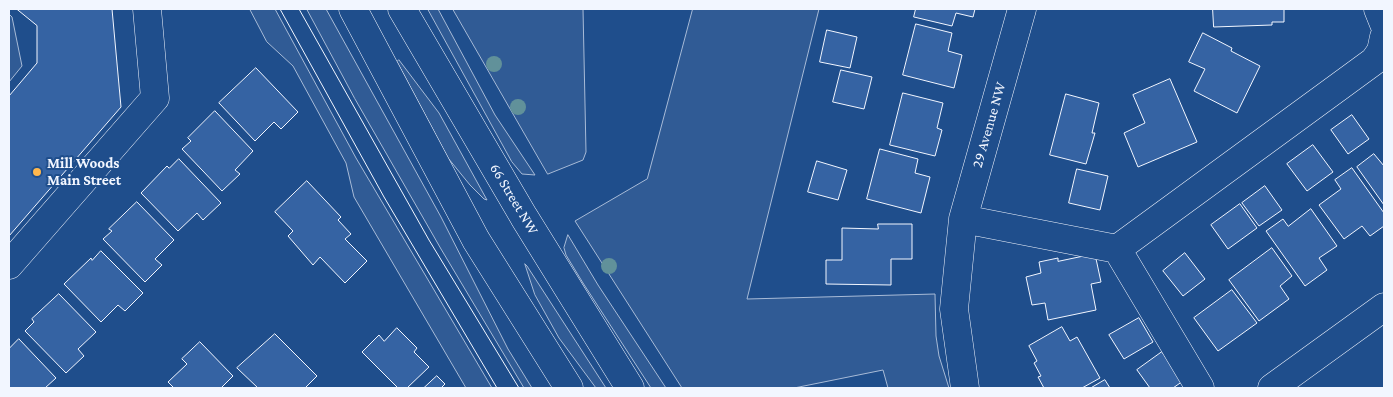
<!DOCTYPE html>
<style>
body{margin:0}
#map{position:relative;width:1393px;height:397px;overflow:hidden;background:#1f4e8c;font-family:"Crimson Pro",serif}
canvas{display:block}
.frame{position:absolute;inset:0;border:10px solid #f2f6ff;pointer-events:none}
</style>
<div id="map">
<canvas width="1393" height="397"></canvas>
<div class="frame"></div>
</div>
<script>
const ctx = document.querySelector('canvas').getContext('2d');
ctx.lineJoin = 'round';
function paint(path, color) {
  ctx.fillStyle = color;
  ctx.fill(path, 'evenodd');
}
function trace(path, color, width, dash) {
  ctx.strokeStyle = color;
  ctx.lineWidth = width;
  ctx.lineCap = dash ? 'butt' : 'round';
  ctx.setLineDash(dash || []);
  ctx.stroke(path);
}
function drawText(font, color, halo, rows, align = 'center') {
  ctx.font = font + ' "Crimson Pro",serif';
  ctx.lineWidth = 4;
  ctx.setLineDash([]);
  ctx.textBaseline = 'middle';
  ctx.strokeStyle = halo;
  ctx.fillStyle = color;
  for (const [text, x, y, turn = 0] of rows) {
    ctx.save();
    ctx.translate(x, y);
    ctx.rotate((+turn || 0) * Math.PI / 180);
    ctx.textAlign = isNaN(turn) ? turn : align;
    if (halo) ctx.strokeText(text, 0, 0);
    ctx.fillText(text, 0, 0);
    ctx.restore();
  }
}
const built = new Path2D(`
 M250,9H275L356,158L492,388H466L354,197L346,163L293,66L267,42Z
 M307,9H326L441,217L508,349L532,388H524L441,249L355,99Z
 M428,9H438L495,115L535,175L522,174L512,162Z
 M453,9H583L586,152L583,160L548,174Z
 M693,9H819L747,299L935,294L936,336L939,356L949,388H888L883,370L794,388H682L575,221L647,179Z
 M9,14L12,17L22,66L9,82Z
 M399,60L439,113L487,200L484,199L470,185L448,158L397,62Z
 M568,235L598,285L666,388H651L583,283L566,255L564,248Z
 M525,264L527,266L606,388H596L559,338L535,295Z`);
paint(built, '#305b95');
trace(built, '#a8bbd7', 1);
const building = new Path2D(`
 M17,9H112L121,107L9,236V96L37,63V26Z
 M916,9H975L973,17L956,13L952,26L914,17Z
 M1213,9H1284V22H1272V25L1214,27Z
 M916,24L952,33L948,51L962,55L954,88L903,75Z
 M827,30L857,37L850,68L820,62Z
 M1203,33L1232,48L1231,51L1260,66L1237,113L1194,91L1205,69L1189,62Z
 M256,68L298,112L281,129L274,122L255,141L219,103Z
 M841,70L872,77L864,109L833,102Z
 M1170,79L1197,142L1138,167L1124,133L1145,123L1133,95Z
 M903,93L943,103L937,128L942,130L935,156L890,145Z
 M1066,94L1099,103L1092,133H1095L1086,164L1050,155Z
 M215,111L253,151L235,170L240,174L222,191L182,149L191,141L188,138Z
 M1352,115L1369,139L1348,154L1331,130Z
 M1313,145L1333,172L1307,191L1287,164Z
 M880,149L918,159L915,173L930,177L921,213L867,199Z
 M1374,154L1384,166V205L1357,167Z
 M179,159L221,203L203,220L197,213L178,231L141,193L167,166L169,168Z
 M817,161L847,170L838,200L808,192Z
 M1352,168L1384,213V226L1370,236L1362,226L1344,239L1319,205L1341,189L1335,180Z
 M1077,169L1108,176L1100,210L1069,203Z
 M307,181L341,217L338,220L351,234L345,239L367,261L345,283L320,257L313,265L288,236L293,231L275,212Z
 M1265,186L1282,210L1259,226L1242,203Z
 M137,202L174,240L155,259L162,265L145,282L103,239L112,231L109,229Z
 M1240,204L1257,228L1228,249L1211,225Z
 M1311,209L1337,246L1319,258L1327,270L1305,286L1266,231L1283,219L1288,226Z
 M878,224H912V259H891V285L826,284V260H842V228L878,229Z
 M1272,248L1292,276L1280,286L1289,299L1259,321L1229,280Z
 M101,251L143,293L125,311L118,305L101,322L64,284L91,258L92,260Z
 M1185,253L1205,279L1183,296L1163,271Z
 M1095,254L1101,282L1091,284L1096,310L1048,320L1045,303L1032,305L1026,277L1041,273L1039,262L1058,258V261Z
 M1232,290L1257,323L1218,351L1194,318Z
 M59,294L96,332L78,349L84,356L66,373L25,331L34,322L32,319Z
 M1139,318L1153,342L1124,359L1109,335Z
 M1062,327L1070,341L1077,337L1100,378L1082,388H1044L1038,377L1041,376L1034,363L1037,361L1029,346Z
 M397,328L417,348L414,352L429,367L407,388H398L362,352L379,335L384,341Z
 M275,334L317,376L305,388H258L237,368Z
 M19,339L56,378L45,388H9V349Z
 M200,342L233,376L221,388H174L168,382L187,364L182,359Z
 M1162,352L1183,381L1173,388H1150L1137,370Z
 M437,376L445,384L441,388H424Z
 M1105,380L1110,388H1091Z`);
paint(building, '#3563a3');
trace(building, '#f2f6ff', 1);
const minor = new Path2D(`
 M1378,9L1384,24
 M963,219L1117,249L1200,388
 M1117,249L1374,61L1381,51L1384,37
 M9,265L155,98L147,9
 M965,388L954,309L963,219L1022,9
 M1272,388L1384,307`);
const major = new Path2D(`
 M353,9L476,240L569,388
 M402,9L524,217L630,388`);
trace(minor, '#f2f6ff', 29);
trace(major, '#f2f6ff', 29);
trace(minor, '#1f4e8c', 28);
trace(major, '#1f4e8c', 28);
trace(new Path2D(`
 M280,9L384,197L497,388
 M299,9L429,240L519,388`), '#f2f6ff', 1);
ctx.fillStyle = '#61919a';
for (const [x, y] of [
 [494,64],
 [518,107],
 [609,266]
]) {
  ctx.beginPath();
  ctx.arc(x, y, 8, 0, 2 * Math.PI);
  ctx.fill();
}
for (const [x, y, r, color] of [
 [37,172,5,"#ffb74d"]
]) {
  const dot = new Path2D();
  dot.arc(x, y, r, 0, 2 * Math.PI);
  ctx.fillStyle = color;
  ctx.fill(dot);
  trace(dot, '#1f4e8c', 2);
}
drawText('15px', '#f2f6ff', '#1f4e8c', [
 ["29 Avenue NW",989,125,-74],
 ["66 Street NW",514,199,59]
]);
drawText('bold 15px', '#f2f6ff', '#1f4e8c', [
 ["Mill Woods",47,163],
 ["Main Street",47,180]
], 'left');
</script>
